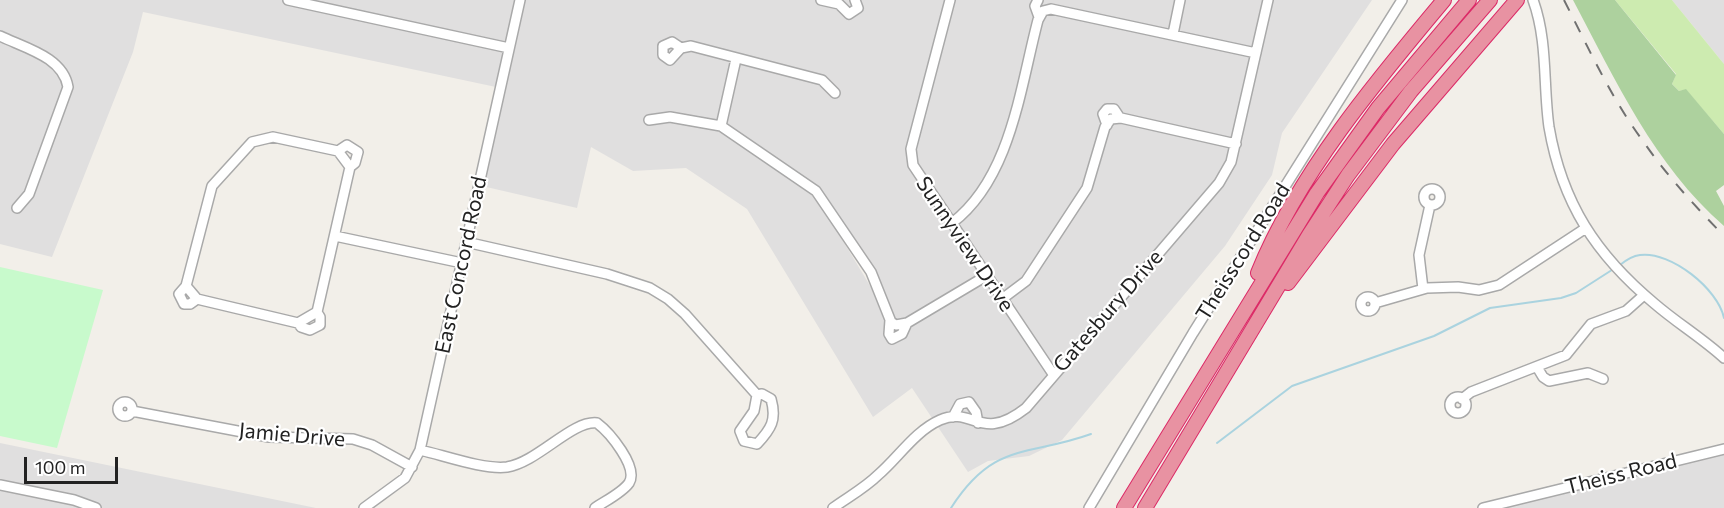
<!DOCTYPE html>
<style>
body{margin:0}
#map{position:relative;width:1724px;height:508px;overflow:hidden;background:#f2efe9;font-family:Commissioner,sans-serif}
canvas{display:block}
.scale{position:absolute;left:24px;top:457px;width:94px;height:27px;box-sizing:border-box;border:3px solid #222;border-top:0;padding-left:8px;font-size:18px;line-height:21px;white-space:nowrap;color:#222;-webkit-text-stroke:4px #fff;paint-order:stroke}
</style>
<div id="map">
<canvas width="1724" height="508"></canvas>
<div class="scale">100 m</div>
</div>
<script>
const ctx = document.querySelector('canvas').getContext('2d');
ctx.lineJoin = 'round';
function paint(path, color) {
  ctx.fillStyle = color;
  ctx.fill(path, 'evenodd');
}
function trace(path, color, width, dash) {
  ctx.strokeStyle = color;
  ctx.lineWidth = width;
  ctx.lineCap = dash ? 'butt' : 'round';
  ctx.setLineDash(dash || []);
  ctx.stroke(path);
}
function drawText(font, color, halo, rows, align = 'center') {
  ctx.font = font + ' Commissioner,sans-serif';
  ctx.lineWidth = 4.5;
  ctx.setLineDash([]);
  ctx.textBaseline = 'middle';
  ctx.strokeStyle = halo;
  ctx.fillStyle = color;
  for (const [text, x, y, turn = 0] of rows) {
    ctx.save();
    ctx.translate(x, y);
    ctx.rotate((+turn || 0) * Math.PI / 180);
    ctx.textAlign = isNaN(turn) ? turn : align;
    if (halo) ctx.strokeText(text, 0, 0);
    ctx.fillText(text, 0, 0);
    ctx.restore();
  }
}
paint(new Path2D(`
 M0,0H516L496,87L143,12L133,52L52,257L0,244Z
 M524,0H1372L1282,133L1272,175L1225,246L1062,440L1029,456L988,461L968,472L912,388L873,417L747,209L686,168L633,171L591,147L577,208L482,186ZM819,201L880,285L872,289Z
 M1672,0H1724V64Z
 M0,443L316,508H0Z
 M1724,453V508H1503L1605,482Z`), '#e0dfdf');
paint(new Path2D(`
 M1615,0H1672L1724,64V134L1686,90L1679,91L1672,84L1676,74Z`), '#cdebb0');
paint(new Path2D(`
 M1573,0H1615L1676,75L1672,84L1679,91L1686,89L1724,134V185L1716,191L1724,206V226C1654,165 1616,81 1573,0Z`), '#add19e');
paint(new Path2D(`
 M0,267L103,290L57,448L0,436Z`), '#c8facc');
trace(new Path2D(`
 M1620,265C1626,260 1632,256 1640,255C1671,251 1718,289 1724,318
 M1217,443L1292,386L1434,336L1490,308L1561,298L1576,293L1615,268
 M951,508C994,441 1027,457 1091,434`), '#aad3df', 2);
const minor = new Path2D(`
 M288,0L509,48
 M821,0L839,4L849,14L858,8L855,0
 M950,0L911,149L913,165L1053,374
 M1038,0L1035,6L1039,17
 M1533,0C1548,41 1543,85 1549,127C1562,203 1596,255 1655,304C1677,323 1702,338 1724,358
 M1173,34L1180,0
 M0,36C25,48 63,57 68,87L29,194L17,208
 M681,48L672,42L663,46V55L670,60L681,48L691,46L822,80L835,93
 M649,120L670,117L721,126L816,191L871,272L891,322L896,325L907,323L986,276
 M1107,125L1103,114L1107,109H1114L1120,118
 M721,126L736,59
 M338,151L347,145L358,152L355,163L350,167
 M1424 197a8 8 0 1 1 16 0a8 8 0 1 1-16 0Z
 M952,223C1011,178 1020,88 1038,20L1043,11L1051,9L1256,53
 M335,236L462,263
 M466,242L607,274L650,288L668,299L685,314L757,395L754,411L740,431L744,441L757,444C771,429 777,420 771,399L762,394L757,395
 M186,286L179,294L184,304H190L197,299
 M1423,289L1419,255L1430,205
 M1361 304a7 7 0 1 1 14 0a7 7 0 1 1-14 0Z
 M1002,299L1026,281L1087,188L1105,127L1111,119L1121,118L1236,144
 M1375,303L1427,288L1458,287L1479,290L1499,285L1586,228
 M890,320L889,334L892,339L902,334L907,323
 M298,323L301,327L310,330L320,325V317L317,312L350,167L338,151L273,137L252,142L212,186L186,286L197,299L298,323L317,312
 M1537,367L1543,377L1549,381L1588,373L1603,379
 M1450 405a8 8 0 1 1 16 0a8 8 0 1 1-16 0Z
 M1462,399L1471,392L1566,355L1591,324L1626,311L1644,295
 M118 409a7 7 0 1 1 14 0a7 7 0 1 1-14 0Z
 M132,411L269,437L353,439L372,445L412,467
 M953,417L960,404L969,402L976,412L978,423
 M420,450C443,455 484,470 507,467C538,462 572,420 597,423C609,432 639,467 629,483C622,493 605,501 595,508
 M0,485L74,500L96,508
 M364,508L405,478L420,450L520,0
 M833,508C848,497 865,488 878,475C898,458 915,431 940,420C973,405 980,444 1026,408L1219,183L1231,162L1268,0
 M1089,508L1193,333L1402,0
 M1483,508L1724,449`);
const highway = new Path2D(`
 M1258,273C1298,174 1376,81 1444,0
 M1288,283L1393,144L1517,0
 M1124,508L1317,193L1378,108L1469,0
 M1145,508L1309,235L1348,175L1411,91L1490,0`);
trace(minor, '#a9a9a9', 12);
trace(highway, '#dc2a67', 16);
trace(minor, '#fff', 9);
trace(highway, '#e892a2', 14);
trace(new Path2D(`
 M1564,0C1588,47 1611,98 1643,141C1667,176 1695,206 1724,236`), '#707070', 2, [12, 12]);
drawText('21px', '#222', '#fff', [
 ["Sunnyview Drive",965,244,56],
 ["Theisscord Road",1243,252,-58],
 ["East Concord Road",461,265,-78],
 ["Gatesbury Drive",1108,311,-49],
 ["Jamie Drive",292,435,5],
 ["Theiss Road",1621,474,-14]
]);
</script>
